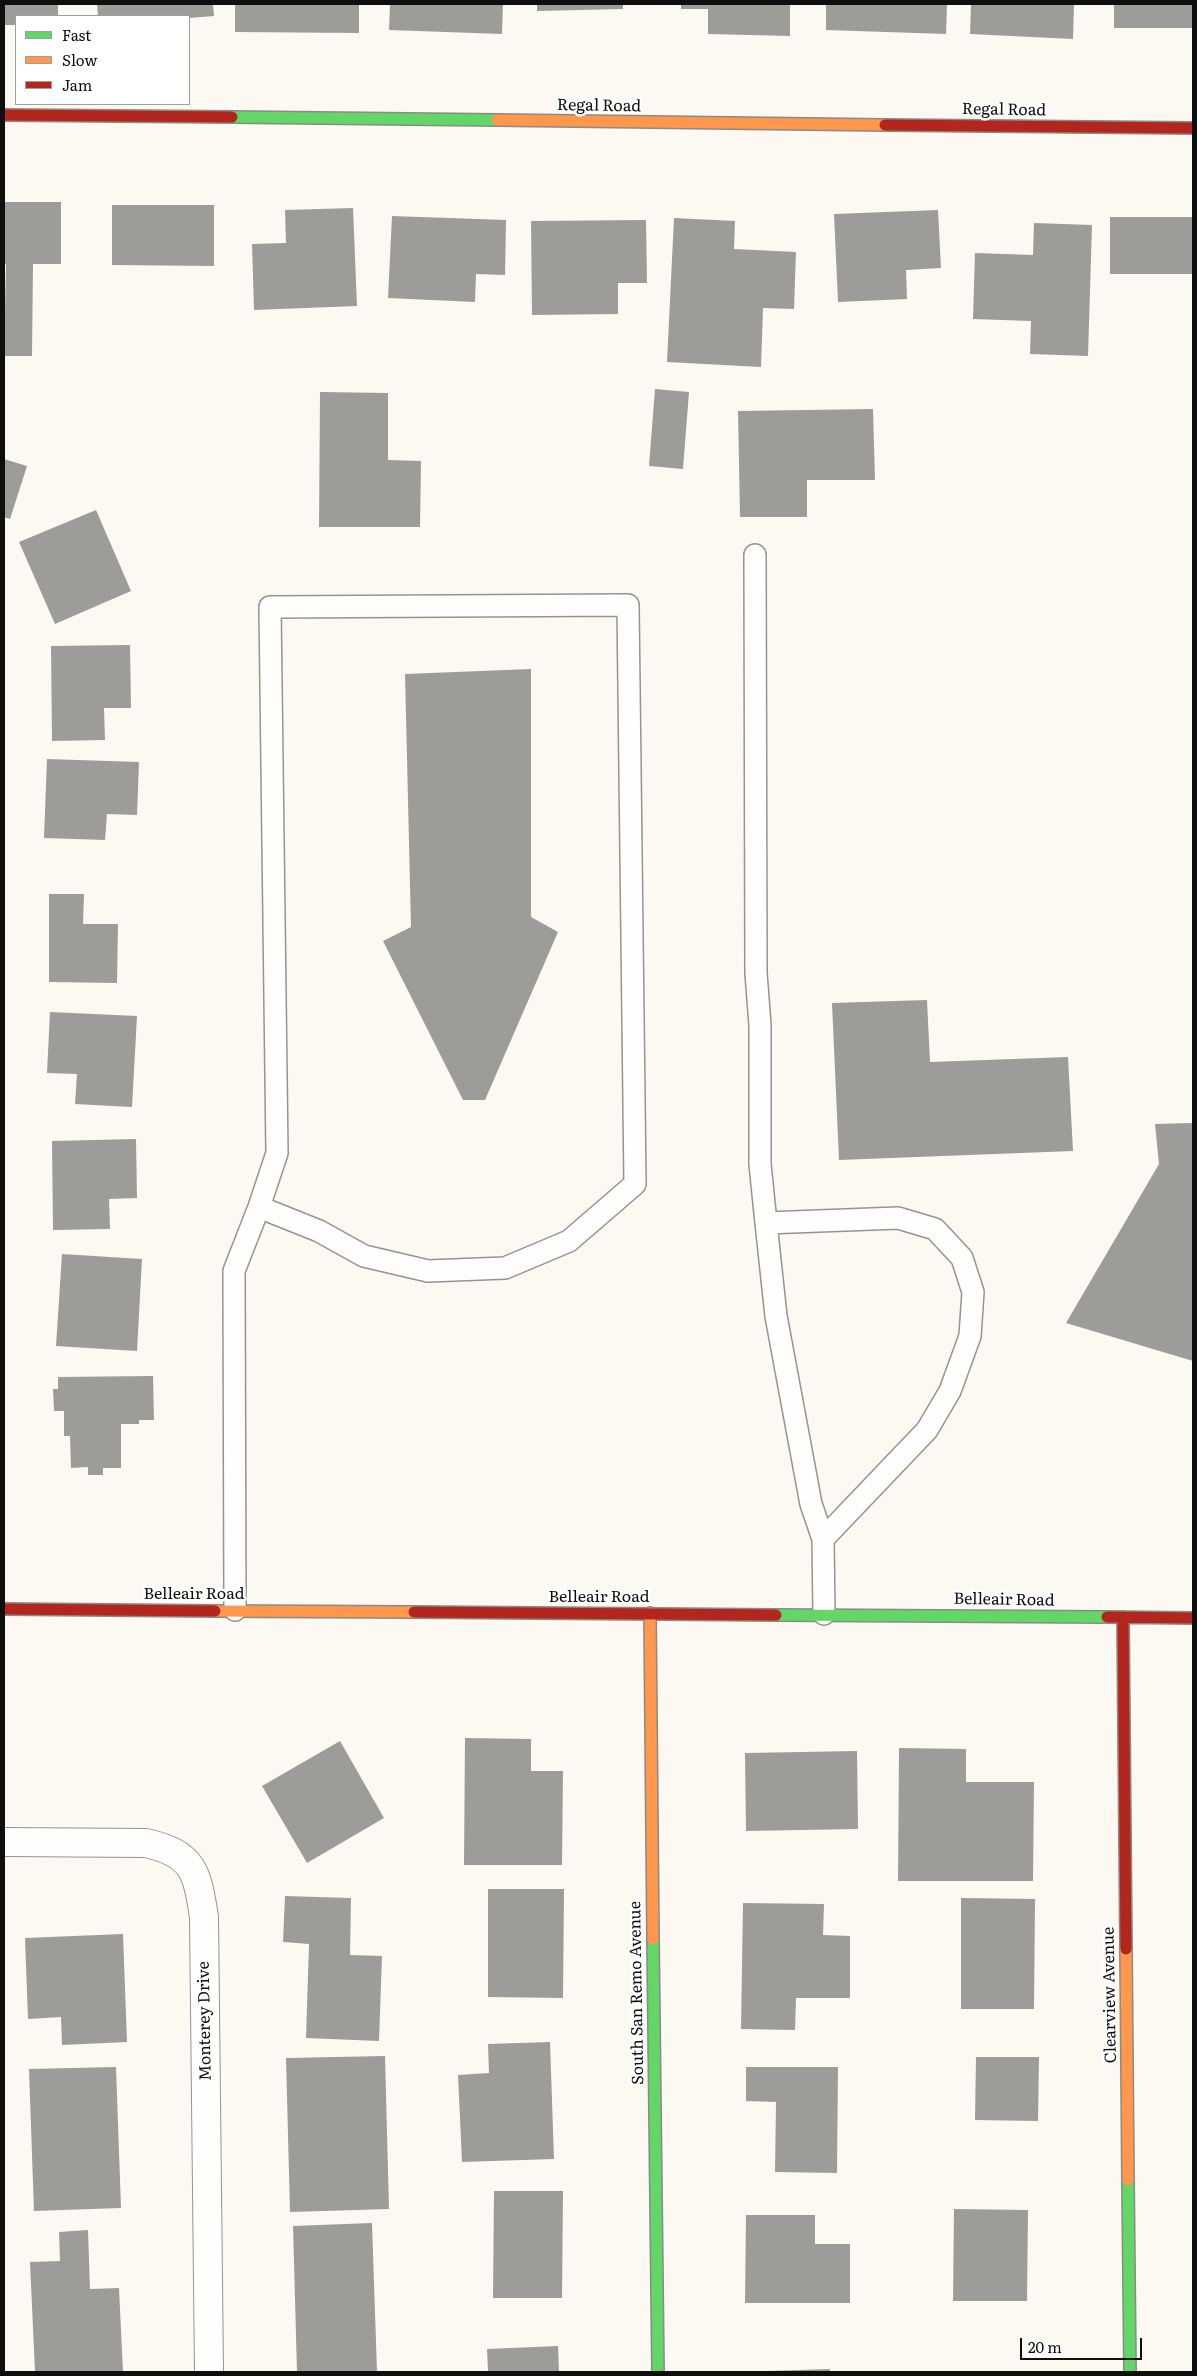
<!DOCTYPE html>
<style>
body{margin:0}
#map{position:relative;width:1197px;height:2376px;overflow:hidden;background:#fcf9f2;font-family:Literata,serif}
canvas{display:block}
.frame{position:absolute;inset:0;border:5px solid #0e0e0e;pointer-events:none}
.legend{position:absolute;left:15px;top:15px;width:175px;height:90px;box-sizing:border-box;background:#fff;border:1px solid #9f9f9f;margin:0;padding:6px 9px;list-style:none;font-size:15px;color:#0e0e0e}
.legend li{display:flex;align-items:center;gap:10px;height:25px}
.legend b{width:25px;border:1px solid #9f9f9f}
.scale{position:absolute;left:1020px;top:2338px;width:122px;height:22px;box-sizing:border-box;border:2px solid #0e0e0e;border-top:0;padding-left:6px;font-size:15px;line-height:18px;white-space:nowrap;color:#0e0e0e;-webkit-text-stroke:4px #fff;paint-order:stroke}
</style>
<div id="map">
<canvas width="1197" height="2376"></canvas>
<div class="frame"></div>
<ul class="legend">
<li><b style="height:6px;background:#63d668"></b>Fast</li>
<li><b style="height:6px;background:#ff974d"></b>Slow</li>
<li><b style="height:6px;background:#b3261e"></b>Jam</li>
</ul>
<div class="scale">20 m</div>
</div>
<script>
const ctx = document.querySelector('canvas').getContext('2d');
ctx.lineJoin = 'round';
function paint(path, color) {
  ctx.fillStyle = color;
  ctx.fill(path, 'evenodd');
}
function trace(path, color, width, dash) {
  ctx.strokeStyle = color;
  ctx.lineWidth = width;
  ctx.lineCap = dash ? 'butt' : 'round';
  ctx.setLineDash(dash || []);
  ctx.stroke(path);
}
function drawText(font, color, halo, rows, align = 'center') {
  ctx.font = font + ' Literata,serif';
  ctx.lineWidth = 5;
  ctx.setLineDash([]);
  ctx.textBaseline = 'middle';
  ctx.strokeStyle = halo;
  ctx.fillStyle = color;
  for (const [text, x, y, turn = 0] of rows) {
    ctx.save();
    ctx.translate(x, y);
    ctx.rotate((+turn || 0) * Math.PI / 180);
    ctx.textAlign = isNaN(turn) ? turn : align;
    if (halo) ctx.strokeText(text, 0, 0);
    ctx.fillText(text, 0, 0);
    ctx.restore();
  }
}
paint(new Path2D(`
 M4,4H58V16H16V25H4Z
 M97,4H213L214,16L189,18V16H98Z
 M235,4H359V33L235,32Z
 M390,4H503L502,34L389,30Z
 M537,4H623V9L537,11Z
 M681,4H790V36L708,34V9H681Z
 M826,4H947L946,34L826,30Z
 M971,4H1074L1073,39L970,34Z
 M1114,4H1193V28H1114Z
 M4,202H61V264H33L32,356H4L6,264H4Z
 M112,205H214V266L112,265Z
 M353,208L357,306L254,310L252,244L286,243L285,210Z
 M938,210L941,268L906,270L907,299L838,302L834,214Z
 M392,216L506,220L505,275L476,274L475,302L388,298Z
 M1110,217H1193V274H1110Z
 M674,218L735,221L734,249L796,252L794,309L763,308L761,367L667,362Z
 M646,220L647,283H618V314L532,315L531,221Z
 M1034,223L1092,225L1088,356L1030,354L1031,321L973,319L975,253L1033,255Z
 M655,389L689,392L683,469L649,466Z
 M320,392L388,393V460L421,461L420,527H319Z
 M873,409L875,480H807V517H740L738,411Z
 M4,459L27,466L10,519L4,517Z
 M96,510L131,591L55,624L19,542Z
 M130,645L131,708H104L105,740L52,741L51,646Z
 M531,669V917L558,932L485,1100H463L383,941L411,927L405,674Z
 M47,759L139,762L137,815L107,814L105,840L44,838Z
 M49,894H84L83,924H118L117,983L49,982Z
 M927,1000L930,1062L1068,1057L1073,1151L839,1160L832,1003Z
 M50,1012L137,1016L132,1107L75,1104L77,1074L47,1073Z
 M1193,1123V1361L1066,1323L1159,1164L1155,1124Z
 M136,1139L137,1198L109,1199L110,1229L53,1230L52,1141Z
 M62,1254L142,1259L137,1351L56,1346Z
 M153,1376L154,1420H139V1424H121V1468H103V1475H88V1467L71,1468L70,1436H64V1411H54L53,1389H58V1377Z
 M465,1738L531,1739V1771H563L562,1865H464Z
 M340,1741L384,1818L307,1863L262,1786Z
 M899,1748L966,1749V1782H1034L1033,1881H898Z
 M857,1751L858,1829L746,1831L745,1753Z
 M488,1889H564L563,1998L488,1997Z
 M285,1896L351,1898L350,1955L382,1956L379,2041L306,2038L309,1944L283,1942Z
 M961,1898L1035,1899L1034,2009H961Z
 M743,1903L824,1904L823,1935L850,1936V1998H796L795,2030L741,2029Z
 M123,1934L127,2042L62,2045L61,2017L28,2019L25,1938Z
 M550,2042L554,2159L462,2162L458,2075L489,2073L488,2044Z
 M385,2056L389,2209L290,2212L286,2058Z
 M976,2057H1039L1038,2121L975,2120Z
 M116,2067L121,2208L34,2211L29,2069Z
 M746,2067H838L837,2173L775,2172L776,2102L746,2101Z
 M494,2191H563L562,2298H493Z
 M954,2209L1028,2210L1027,2301H953Z
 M746,2215H815V2244H850V2303H745Z
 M372,2223L377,2372H297L293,2226Z
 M88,2230L90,2289L119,2288L123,2372H35L30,2262L60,2261L59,2232Z
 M558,2346L559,2372H488L487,2349Z
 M830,2369V2372H767V2371Z`), '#9e9c98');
const lane = new Path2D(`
 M755,555L756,973L760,1025V1164L766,1223L776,1316L811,1504L823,1539L824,1614
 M766,1223L898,1218L935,1229L962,1258L973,1292L970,1336L950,1391L927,1430L823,1539
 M235,1610L234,1271L259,1207L277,1153L270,607L628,605L635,1184L569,1241L505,1268L428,1271L364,1256L319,1231L259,1207`);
const street = new Path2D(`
 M4,1842L146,1843C194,1854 197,1872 204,1917L209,2372`);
const fast = new Path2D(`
 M232,117L497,120
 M776,1615L1107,1617
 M653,1939L658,2372
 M1128,2180L1130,2372`);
const slow = new Path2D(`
 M497,120L885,125
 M215,1611L414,1612
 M650,1613L653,1939
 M1126,1949L1128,2180`);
const jam = new Path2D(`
 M4,115L232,117
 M885,125L1193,128
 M4,1609L215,1611
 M414,1612L776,1615
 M1107,1617L1193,1618
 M1123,1617L1126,1949`);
trace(lane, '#959491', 24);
trace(street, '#959491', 30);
trace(fast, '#8c8a87', 14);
trace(slow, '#8c8a87', 14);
trace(jam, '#8c8a87', 14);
trace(lane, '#fffefd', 21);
trace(street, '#fffefd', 28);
trace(fast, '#63d668', 11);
trace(slow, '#ff974d', 11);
trace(jam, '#b3261e', 11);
drawText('16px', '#0e0e0e', '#fff', [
 ["Regal Road",599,106,1],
 ["Regal Road",1004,110,1],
 ["Belleair Road",194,1594],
 ["Belleair Road",599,1597],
 ["Belleair Road",1004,1600,1],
 ["South San Remo Avenue",637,1993,-91],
 ["Clearview Avenue",1110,1995,-91],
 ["Monterey Drive",205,2021,-91]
]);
</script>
